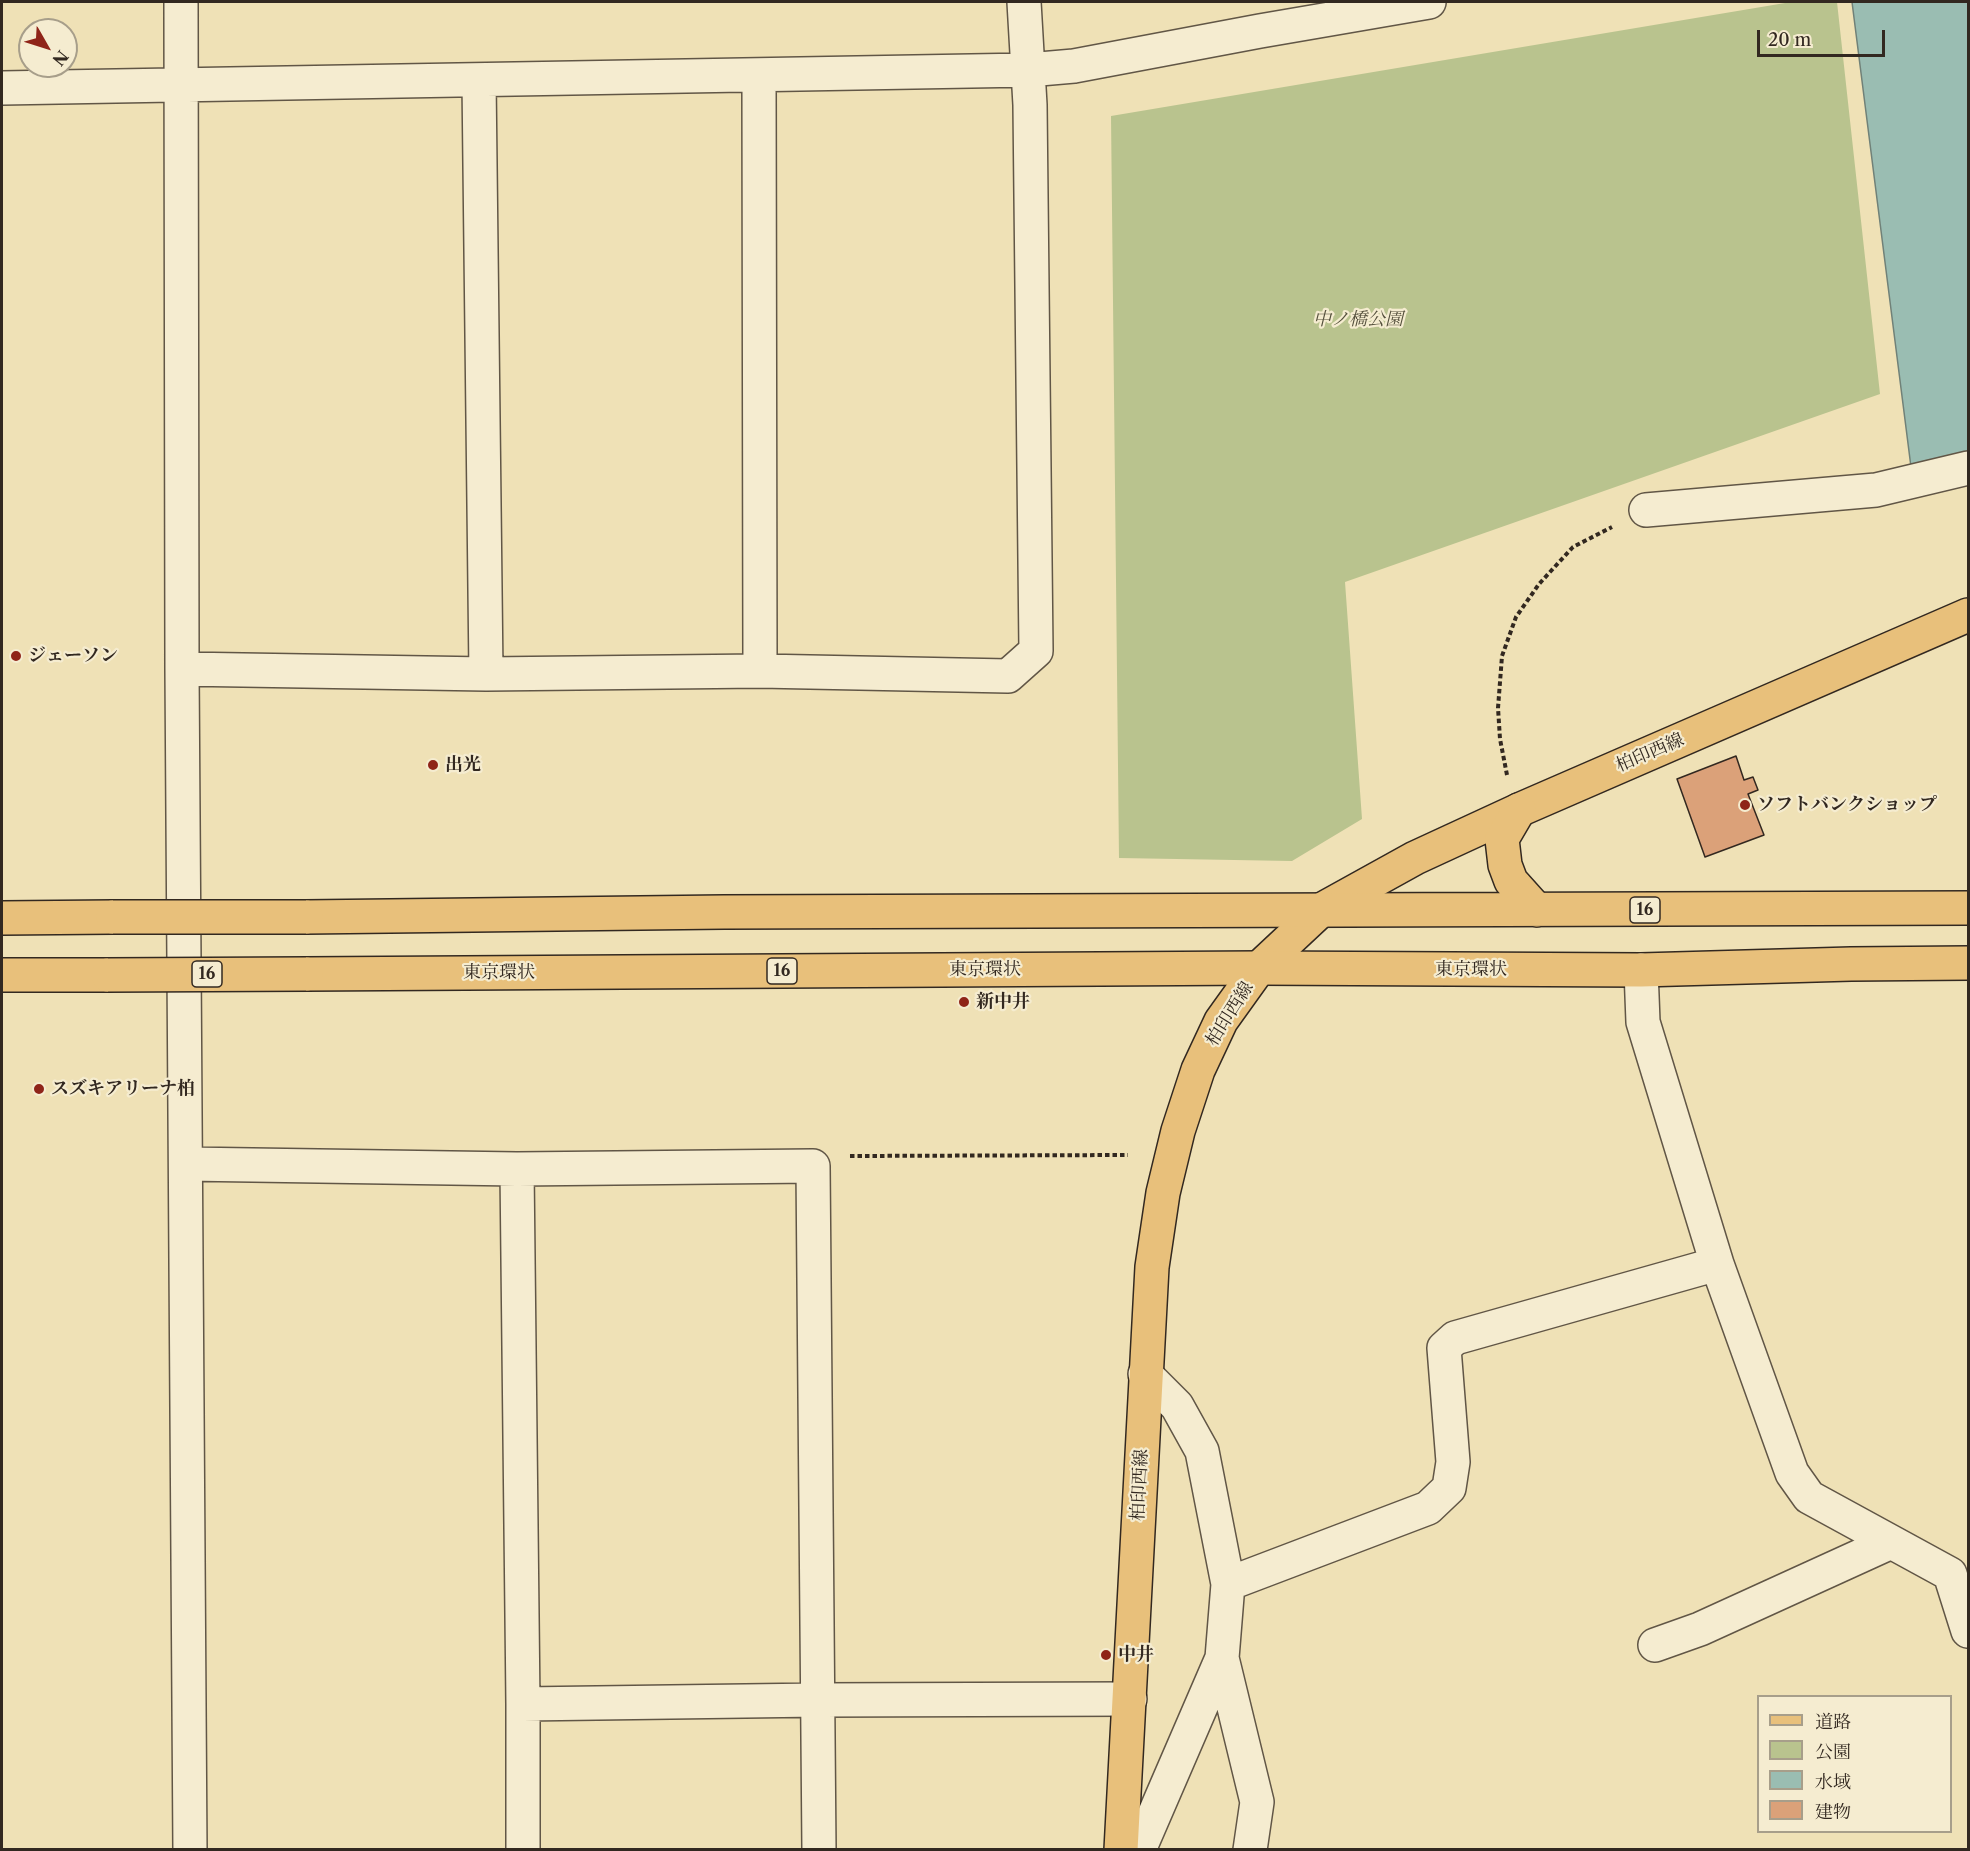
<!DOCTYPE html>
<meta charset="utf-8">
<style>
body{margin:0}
#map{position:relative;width:1970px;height:1851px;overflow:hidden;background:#efe1b6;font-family:"Libre Caslon Text","Noto Serif JP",serif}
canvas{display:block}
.frame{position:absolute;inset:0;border:3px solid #322820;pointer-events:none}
.legend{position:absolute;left:1757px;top:1695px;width:195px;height:138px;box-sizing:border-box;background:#f5ecd0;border:2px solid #a79e8a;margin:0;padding:8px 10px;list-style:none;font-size:18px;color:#322820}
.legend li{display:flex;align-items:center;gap:12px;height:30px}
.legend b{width:30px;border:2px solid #a79e8a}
.north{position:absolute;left:18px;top:18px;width:60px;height:60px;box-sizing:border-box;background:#f5ecd0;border:2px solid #a79e8a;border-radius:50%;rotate:129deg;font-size:16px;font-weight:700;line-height:24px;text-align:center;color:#322820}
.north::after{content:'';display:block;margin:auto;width:21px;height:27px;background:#8f2418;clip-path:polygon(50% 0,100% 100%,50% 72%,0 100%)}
.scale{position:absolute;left:1757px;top:30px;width:128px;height:27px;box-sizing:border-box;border:3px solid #322820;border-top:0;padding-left:8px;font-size:18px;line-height:21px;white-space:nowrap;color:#322820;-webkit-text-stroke:4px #f5ecd0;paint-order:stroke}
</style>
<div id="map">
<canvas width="1970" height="1851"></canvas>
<div class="frame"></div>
<ul class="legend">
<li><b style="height:8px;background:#e8c07b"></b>道路</li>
<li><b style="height:16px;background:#b9c38e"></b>公園</li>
<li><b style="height:16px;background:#9abdb2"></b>水域</li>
<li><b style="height:16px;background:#dba179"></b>建物</li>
</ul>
<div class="north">N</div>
<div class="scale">20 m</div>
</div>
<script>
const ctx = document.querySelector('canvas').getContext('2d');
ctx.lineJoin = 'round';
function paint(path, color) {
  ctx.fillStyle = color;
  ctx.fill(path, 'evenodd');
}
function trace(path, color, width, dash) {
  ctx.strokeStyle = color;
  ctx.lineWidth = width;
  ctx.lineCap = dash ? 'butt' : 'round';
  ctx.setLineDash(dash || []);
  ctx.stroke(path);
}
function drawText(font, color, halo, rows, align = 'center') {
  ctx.font = font + ' "Libre Caslon Text","Noto Serif JP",serif';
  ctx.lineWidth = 4.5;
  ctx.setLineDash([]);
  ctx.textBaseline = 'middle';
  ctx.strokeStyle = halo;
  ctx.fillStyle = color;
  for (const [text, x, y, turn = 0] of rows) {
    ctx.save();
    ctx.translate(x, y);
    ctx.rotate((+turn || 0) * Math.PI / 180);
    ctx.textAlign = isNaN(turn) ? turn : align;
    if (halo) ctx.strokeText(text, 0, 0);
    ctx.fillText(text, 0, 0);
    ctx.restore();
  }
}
paint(new Path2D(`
 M1791,2H1837L1880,394L1345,582L1362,819L1292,861L1119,858L1111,116Z`), '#b9c38e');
const water = new Path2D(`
 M1852,2H1968V451L1912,475Z`);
paint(water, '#9abdb2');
trace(water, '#708178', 1.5);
const building = new Path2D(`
 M1736,756L1744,780L1753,777L1758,790L1748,794L1764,835L1705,857L1677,779Z`);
paint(building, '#dba179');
trace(building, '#322820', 1.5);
const minor = new Path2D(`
 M181,2L182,669L190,1850
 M759,76L760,671
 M479,80L486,674
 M2,88L1028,70L1074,66L1260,31L1429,2
 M1646,510L1876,490L1968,468
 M182,669L486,674L760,671L1008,676L1036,651L1030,105L1024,2
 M1641,970L1643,1022L1717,1264L1792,1473L1809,1497L1950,1574L1968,1631
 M186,1164L517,1169L813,1166L819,1850
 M517,1169L523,1704L819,1700L1130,1699
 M1145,1374L1177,1406L1202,1451L1228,1584L1428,1508L1449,1488L1453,1462L1444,1348L1455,1338L1717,1264
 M1228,1584L1222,1658L1257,1802L1250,1850
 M1655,1645L1700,1629L1891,1542
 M523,1850V1704
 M1139,1850L1222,1658`);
const major = new Path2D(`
 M1121,1850L1152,1267L1163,1193L1178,1131L1198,1070L1221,1021L1259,968L1321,910L1415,858L1519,810L1968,615`);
const highway = new Path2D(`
 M1519,810L1502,839L1505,865L1511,881L1537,910
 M306,917L724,912L1968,908
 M2,918L113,917
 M306,974L1259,968L1641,970L1851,964L1968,963
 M2,975H108`);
trace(minor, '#615646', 36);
trace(major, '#322820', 36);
trace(highway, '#322820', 36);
trace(new Path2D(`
 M1507,775L1500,739L1498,708L1502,656L1516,617L1539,584L1573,547L1612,527
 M850,1156L1128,1155`), '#322820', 4, [4.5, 3]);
trace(minor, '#f5ecd0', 33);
trace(major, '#e8c07b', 33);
trace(highway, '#e8c07b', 33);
const highwayBridge = new Path2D(`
 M113,917H306
 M108,975L306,974`);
trace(highwayBridge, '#322820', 36, []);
trace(highwayBridge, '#e8c07b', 33);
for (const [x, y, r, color] of [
 [16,656,6,"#8f2418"],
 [433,765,6,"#8f2418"],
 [1745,805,6,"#8f2418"],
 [964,1002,6,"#8f2418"],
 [39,1089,6,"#8f2418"],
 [1106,1655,6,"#8f2418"]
]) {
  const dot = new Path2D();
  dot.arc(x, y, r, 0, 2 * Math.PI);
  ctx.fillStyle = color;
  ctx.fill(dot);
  trace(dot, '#f5ecd0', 2);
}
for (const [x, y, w] of [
 [1645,910,30],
 [782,971,30],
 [207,974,30]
]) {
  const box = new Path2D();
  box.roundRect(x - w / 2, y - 13, w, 26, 4.5);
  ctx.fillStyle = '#f5ecd0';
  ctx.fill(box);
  trace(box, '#322820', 1.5);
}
drawText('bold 16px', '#322820', null, [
 ["16",1645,910],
 ["16",782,971],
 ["16",207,974]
]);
drawText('italic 18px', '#544f3c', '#f5ecd0', [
 ["中ノ橋公園",1358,320]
]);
drawText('bold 18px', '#322820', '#f5ecd0', [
 ["ジェーソン",28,656],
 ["出光",445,765],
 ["ソフトバンクショップ",1757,805],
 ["新中井",976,1002],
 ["スズキアリーナ柏",51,1089],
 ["中井",1118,1655]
], 'left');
drawText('18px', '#322820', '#f5ecd0', [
 ["柏印西線",1650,753,-23],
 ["東京環状",985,970],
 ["東京環状",1471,970],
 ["東京環状",499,973],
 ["柏印西線",1230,1014,-58],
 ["柏印西線",1140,1485,-87]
]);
</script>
